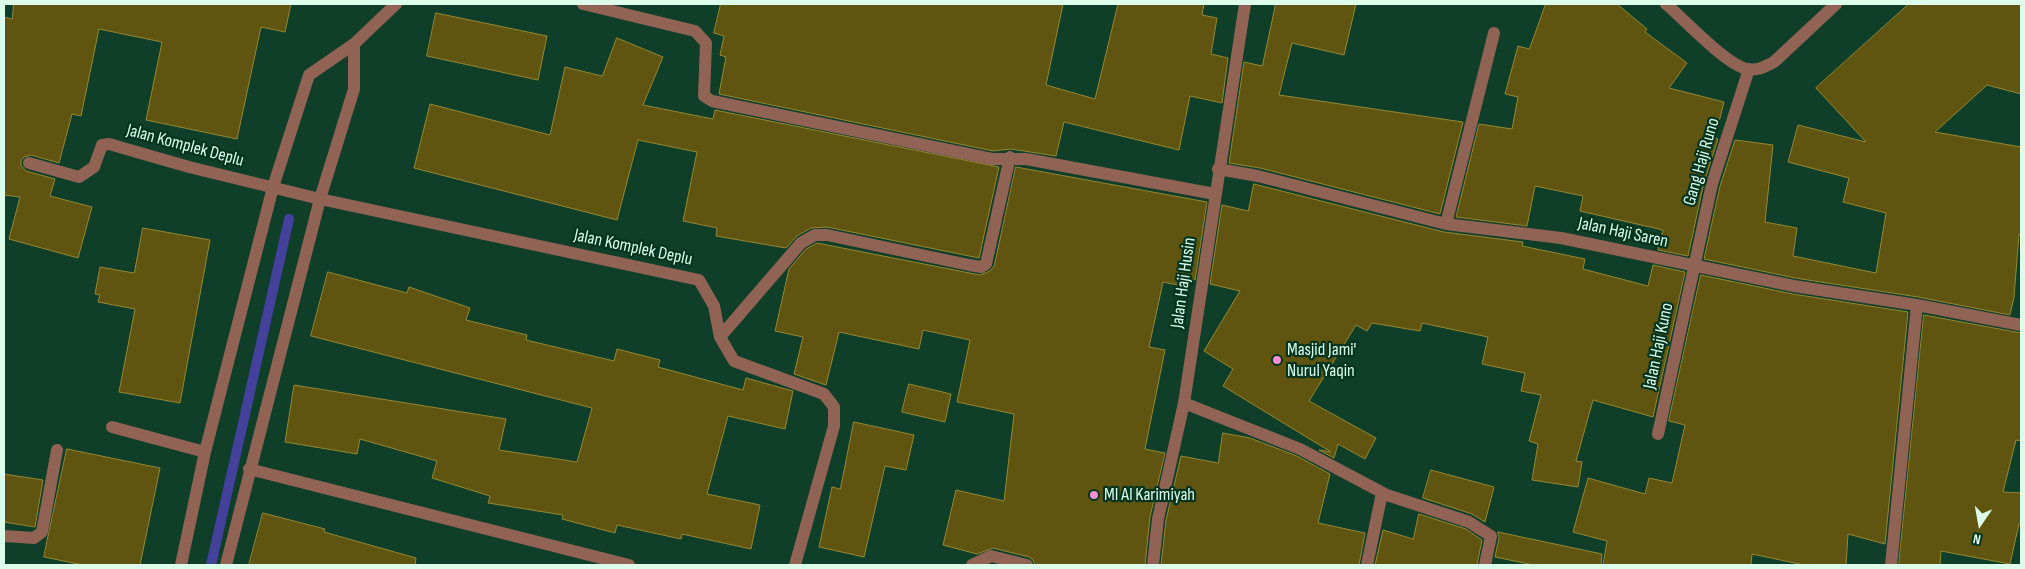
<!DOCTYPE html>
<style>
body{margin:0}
#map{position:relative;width:2025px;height:569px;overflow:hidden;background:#0f3e29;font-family:"Sofia Sans Condensed",sans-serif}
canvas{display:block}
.frame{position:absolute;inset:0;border:5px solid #ddfeea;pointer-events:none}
.north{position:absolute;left:1955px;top:499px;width:50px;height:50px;-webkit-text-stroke:4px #02341f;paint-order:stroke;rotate:192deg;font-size:14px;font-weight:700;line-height:20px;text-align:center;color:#ddfeea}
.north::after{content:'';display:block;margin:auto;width:18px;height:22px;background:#ddfeea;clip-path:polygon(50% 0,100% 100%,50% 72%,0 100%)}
</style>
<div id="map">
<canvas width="2025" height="569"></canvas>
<div class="frame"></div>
<div class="north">N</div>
</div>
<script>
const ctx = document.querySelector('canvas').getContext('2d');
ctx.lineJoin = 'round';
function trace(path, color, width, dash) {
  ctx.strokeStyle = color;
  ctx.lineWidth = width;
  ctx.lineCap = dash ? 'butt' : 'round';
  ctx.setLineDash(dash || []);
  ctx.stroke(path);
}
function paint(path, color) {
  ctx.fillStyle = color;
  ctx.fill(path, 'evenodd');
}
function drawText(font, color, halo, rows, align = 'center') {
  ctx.font = font + ' "Sofia Sans Condensed",sans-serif';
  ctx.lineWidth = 4.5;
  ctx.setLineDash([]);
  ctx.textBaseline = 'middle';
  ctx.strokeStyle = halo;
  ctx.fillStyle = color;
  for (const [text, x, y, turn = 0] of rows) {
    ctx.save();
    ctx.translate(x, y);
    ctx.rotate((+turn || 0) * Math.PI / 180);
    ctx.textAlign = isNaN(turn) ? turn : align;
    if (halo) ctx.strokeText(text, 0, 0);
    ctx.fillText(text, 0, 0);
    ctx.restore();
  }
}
trace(new Path2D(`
 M211,565L289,219`), '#43419b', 10);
const building = new Path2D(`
 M14,4H291L285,32L261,27L237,139L146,120L162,42L99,29L81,116L72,114L59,163L31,155L24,157L21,161V165L26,171L55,179L50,196L92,207L78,258L9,239L20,197L4,195V17L12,19Z
 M721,4H1063L1046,85L1095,99L1118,4H1204L1202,15L1217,18L1211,54L1228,58L1222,103L1190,96L1179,150L1064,122L1056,156L1011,149L993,151L719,94L726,57L720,55L724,36L714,33Z
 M1276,4H1356L1344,55L1292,43L1279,95L1463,122L1440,214L1260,168L1229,163L1244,62L1262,66Z
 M1546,4H1617L1647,29L1645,32L1687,63L1669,88L1724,102L1715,138L1718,139L1704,182L1688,256L1658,250L1663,230L1580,211L1583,196L1535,186L1527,226L1456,217L1479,124L1512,129L1518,97L1505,94L1518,46L1529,49Z
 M1909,4H2021V94L1987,85L1935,132L2021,147V235L2019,234L2014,297L2010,315L1918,297L1795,278L1704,259L1720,186L1735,140L1773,145L1765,222L1797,228L1793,256L1876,273L1886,213L1843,202L1849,178L1788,162L1798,125L1866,142L1816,88Z
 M436,13L547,36L538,80L427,56Z
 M617,38L663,57L643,105L713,119L715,110L999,167L979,258L827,227L811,228L797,236L786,248L716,236L717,228L683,221L697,152L638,140L617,220L414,168L430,104L550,135L565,67L602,76Z
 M1016,167L1207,202L1195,280L1180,276L1178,285L1163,282L1149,347L1165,350L1145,449L1165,453L1150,517L1145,565H1035L1033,560L1029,557L993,548L977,554L943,545L956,490L1004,501L1014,414L957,402L970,340L923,330L919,349L839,332L826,385L794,374L803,337L775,331L789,269L806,249L817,243L980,275L990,271L994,266Z
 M1254,184L1444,232L1523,242L1522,246L1585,259L1583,269L1648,286L1653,265L1685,272L1653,417L1593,400L1576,461L1582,462L1578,487L1532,480L1538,444L1529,441L1541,395L1521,391L1525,373L1482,364L1488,337L1422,323L1420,331L1372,323L1367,331L1356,325L1309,401L1376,438L1365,459L1338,444L1334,458L1319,450L1331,452L1223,386L1233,369L1204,351L1240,291L1210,284L1222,205L1248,211Z
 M143,228L210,240L180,403L119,392L135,309L98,302L100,295L95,294L100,267L134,273Z
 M328,272L407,293L409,287L470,308L466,320L527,335L526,340L614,361L617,349L660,360L658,367L743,390L746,378L793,391L785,429L728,416L707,494L760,505L751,549L682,534L681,539L617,525L615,533L562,519L563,515L488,503L490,496L432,478L437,461L360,439L357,454L285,442L294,385L506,419L499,450L577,462L592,408L311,336Z
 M1701,275L1793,294L1908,312L1885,544L1848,534L1846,565H1804L1752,554L1751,565H1603L1607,541L1573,532L1588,478L1645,494L1649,478L1672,483L1685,425L1669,421Z
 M1924,315L2021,333V441L2016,440L2003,492L2021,493V524H2019L2010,564L1941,551L1940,565H1899Z
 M909,384L951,394L945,422L902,412Z
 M854,422L914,435L906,470L885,466L864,557L819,547L832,487L840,489Z
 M1223,433L1250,438L1297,456L1330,474L1318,523L1365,533L1359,565H1161L1166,520L1181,456L1218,463Z
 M67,449L160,468L140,565H83L44,557Z
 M1431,470L1494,487L1485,522L1472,514L1423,498Z
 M4,474L43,480L35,527L4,522Z
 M263,513L325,529L324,532L416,558L415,565H249Z
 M1419,514L1466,529L1482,540L1477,565H1375L1383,530L1413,539Z
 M1498,532L1602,554L1601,565H1534L1495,557L1499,538Z`);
paint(building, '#605510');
trace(building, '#968833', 1);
trace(new Path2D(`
 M583,4L695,31L706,43L704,96L712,101L992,159H1026L1215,194
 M1666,4C1684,19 1727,66 1748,69C1758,71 1766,66 1774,62L1836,4
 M29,163L79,177L94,167L102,145L109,144L189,167L320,199L354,89V44L396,4
 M1218,169L1258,176L1446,224L1561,238L1794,286L1917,305L2021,325
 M1446,224L1494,33
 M720,337L801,243L815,235H827L969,265L981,267L986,264L1010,157
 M1184,403L1300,449L1387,495L1469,522L1491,536L1485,565
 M112,427L205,452
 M1658,434L1712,184L1749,69
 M249,469L629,565
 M4,536L34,538L42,532L57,450
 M181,565L205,452L273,187L309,75L354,44
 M226,565L320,199L699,280L714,306L720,337L734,361L824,394L834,407V426L795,565
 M972,565L991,556L1027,565
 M1153,565L1158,519L1184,403L1245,4
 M1367,565L1382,493
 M1891,565L1917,305`), '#916354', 12);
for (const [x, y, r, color] of [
 [1277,360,5,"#f391d5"],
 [1094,495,5,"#f391d5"]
]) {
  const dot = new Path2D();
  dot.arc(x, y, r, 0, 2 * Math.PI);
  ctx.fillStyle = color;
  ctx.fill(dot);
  trace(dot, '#02341f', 2);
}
drawText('18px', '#ddfeea', '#02341f', [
 ["Jalan Komplek Deplu",185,146,15],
 ["Gang Haji Runo",1702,162,-74],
 ["Jalan Haji Saren",1623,233,12],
 ["Jalan Komplek Deplu",633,248,12],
 ["Jalan Haji Husin",1184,283,-82],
 ["Jalan Haji Kuno",1659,346,-78]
]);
drawText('18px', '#ddfeea', '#02341f', [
 ["Masjid Jami'",1287,350],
 ["Nurul Yaqin",1287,371],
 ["MI Al Karimiyah",1104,495]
], 'left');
</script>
